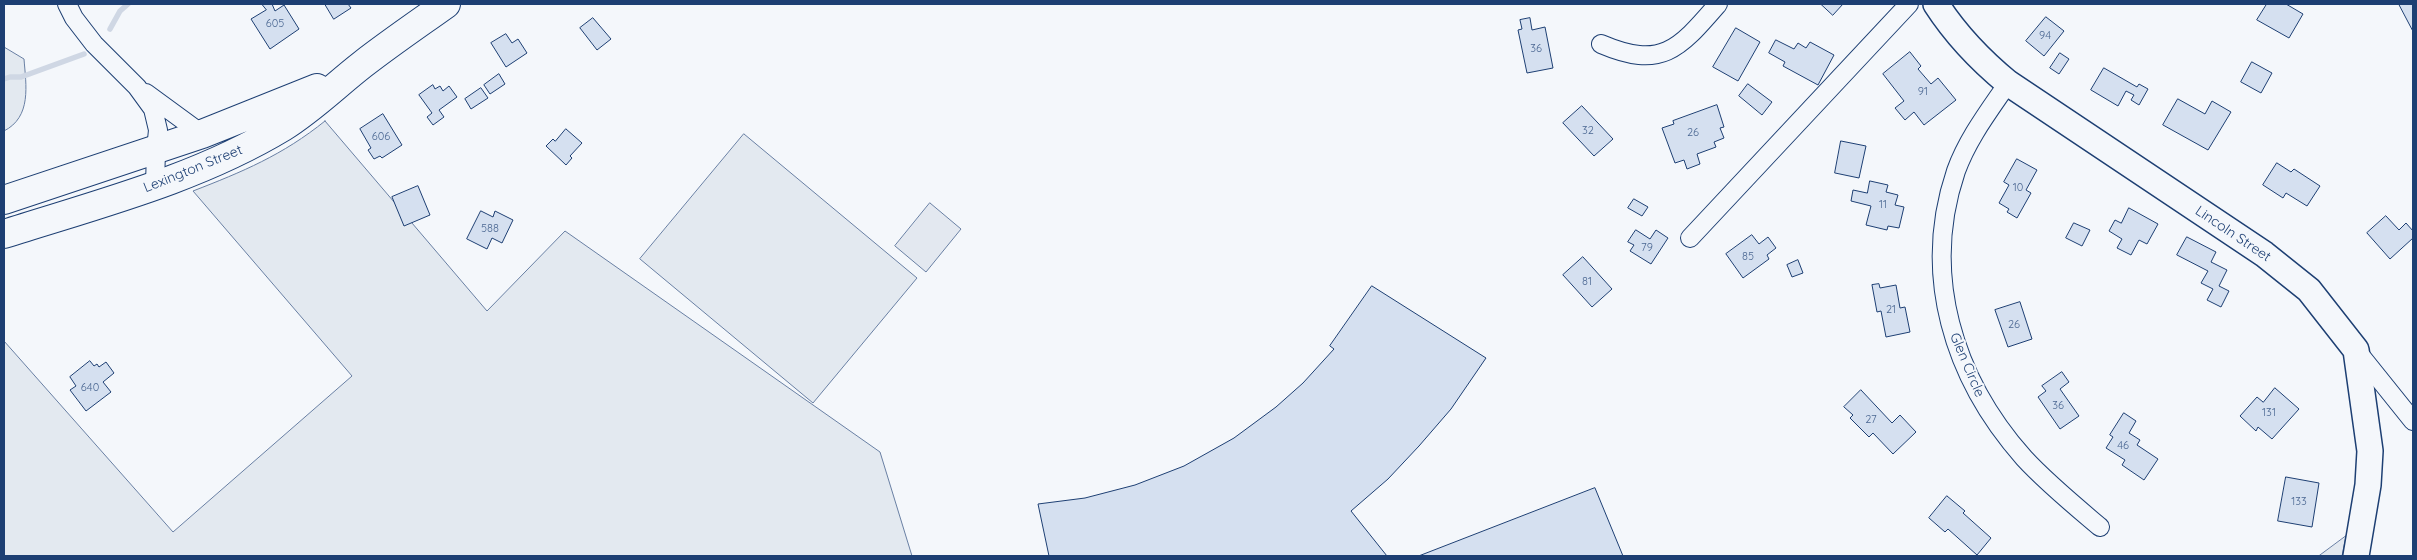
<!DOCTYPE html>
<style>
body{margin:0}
#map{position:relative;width:2417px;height:560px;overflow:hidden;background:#f4f7fb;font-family:Quicksand,sans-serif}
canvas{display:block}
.frame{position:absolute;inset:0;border:5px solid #1d3f73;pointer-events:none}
</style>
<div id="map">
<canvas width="2417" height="560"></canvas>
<div class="frame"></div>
</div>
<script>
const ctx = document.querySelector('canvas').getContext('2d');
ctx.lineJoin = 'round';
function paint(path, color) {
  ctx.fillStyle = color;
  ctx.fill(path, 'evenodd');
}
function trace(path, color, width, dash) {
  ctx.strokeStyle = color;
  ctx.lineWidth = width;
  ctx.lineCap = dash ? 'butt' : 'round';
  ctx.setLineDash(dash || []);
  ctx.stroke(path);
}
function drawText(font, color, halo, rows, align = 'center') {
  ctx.font = font + ' Quicksand,sans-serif';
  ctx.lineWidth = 4;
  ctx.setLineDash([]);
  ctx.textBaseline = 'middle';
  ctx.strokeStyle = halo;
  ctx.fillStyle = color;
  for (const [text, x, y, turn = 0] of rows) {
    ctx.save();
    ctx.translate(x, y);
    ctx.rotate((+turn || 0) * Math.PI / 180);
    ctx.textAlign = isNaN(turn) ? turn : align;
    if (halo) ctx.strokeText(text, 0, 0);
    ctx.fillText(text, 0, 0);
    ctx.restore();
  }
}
const green = new Path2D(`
 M4,47L24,59C26,85 32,117 4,131Z
 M325,121L487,311L565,231L880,452L912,556H4V341L173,532L352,376L193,191C242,172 283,155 325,121Z
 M744,134L917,278L813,403L640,259Z
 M2346,536L2342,556H2319Z`);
paint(green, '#e3e9f0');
trace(green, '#687fa3', 1);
const parking = new Path2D(`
 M930,203L961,229L926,272L895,246Z`);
paint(parking, '#e3e8f0');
trace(parking, '#687fa3', 1);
trace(new Path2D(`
 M110,29L120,11L128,4
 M4,79L10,77H21L84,54`), '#cfd7e4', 5.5);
const building = new Path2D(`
 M262,4H272L275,11L284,5L299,29L270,49L251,19L266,10Z
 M325,4H348L351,8L334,19Z
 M1821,4H1843L1833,15Z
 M2267,4H2286L2303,14L2289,38L2257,20Z
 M2399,4H2413V31Z
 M2046,17L2064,31L2044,56L2026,41Z
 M593,18L611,39L597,50L580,28Z
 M1530,18L1532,30L1545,27L1553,68L1527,73L1518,30L1522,29L1520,20Z
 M1736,28L1760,42L1738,81L1713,67Z
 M506,34L512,43L518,39L527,53L506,67L491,43Z
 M1776,40L1794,49L1798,43L1806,48L1810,42L1834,55L1818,85L1783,66L1785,62L1769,53Z
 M1910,52L1921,66L1918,69L1931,84L1938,78L1956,100L1924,125L1914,112L1905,120L1895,108L1904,101L1883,74Z
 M2060,53L2069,59L2059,74L2050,68Z
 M2252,62L2272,73L2261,93L2241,82Z
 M2104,68L2137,87L2139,84L2148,89L2139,105L2131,100L2134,95L2126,91L2118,106L2091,90Z
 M499,74L505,84L490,94L484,85Z
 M1748,84L1772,102L1762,115L1739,96Z
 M433,85L435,89L440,86L443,91L449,86L457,97L439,110L444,117L433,125L427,117L432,113L419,95Z
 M481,88L488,98L471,109L465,99Z
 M2178,99L2205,114L2212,101L2231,112L2208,150L2163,125Z
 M1717,105L1724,127L1720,128L1724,138L1714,142L1716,147L1697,154L1700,164L1687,169L1684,160L1675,163L1662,128L1674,124L1673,121Z
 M1582,106L1613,139L1594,156L1563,123Z
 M383,114L402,145L382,158L380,156L374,159L368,150L371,148L360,129Z
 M566,129L582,143L570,156L572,158L566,165L546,146L553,139L555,141Z
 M1841,141L1866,146L1859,178L1835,173Z
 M2017,159L2037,170L2026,190L2031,193L2017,218L2007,212L2009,209L1999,203L2009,185L2004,182Z
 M2277,163L2291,172L2294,169L2320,186L2307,206L2286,193L2283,198L2263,185Z
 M1870,181L1888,185L1886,192L1898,195L1895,205L1904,207L1899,228L1888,226L1887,230L1866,225L1871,206L1851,201L1853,190L1867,193Z
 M418,186L430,215L404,226L392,197Z
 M1634,199L1648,207L1642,216L1628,208Z
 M2129,208L2158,224L2147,244L2139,240L2131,255L2117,248L2122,239L2109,231L2115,220L2121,223Z
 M481,211L493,217L495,211L513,220L502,243L492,238L487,249L467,239Z
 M2386,216L2399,230L2406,223L2413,231V238L2390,259L2367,233Z
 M2074,223L2090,230L2082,246L2066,238Z
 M1636,230L1650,239L1656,230L1668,238L1651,264L1630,251L1634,245L1628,242Z
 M1752,235L1759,244L1768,237L1776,248L1767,255L1769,259L1743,278L1726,254Z
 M2187,237L2216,252L2211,262L2227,270L2219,286L2229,291L2221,307L2207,300L2213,289L2201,283L2208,271L2177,255Z
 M1583,257L1612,289L1592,307L1563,275Z
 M1798,260L1803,273L1792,277L1787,265Z
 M1879,284L1880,288L1896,285L1900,308L1905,307L1910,332L1886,337L1881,311L1877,312L1872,285Z
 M1372,286L1486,358L1451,409L1419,446L1388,479L1351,511L1387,556H1049L1038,504L1085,498L1135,485L1184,466L1234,438L1276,407L1303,383L1334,349L1330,346Z
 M2020,302L2032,339L2008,347L1995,310Z
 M90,361L94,366L97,364L99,367L106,362L114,373L103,382L111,392L86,411L70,390L76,386L70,377Z
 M2062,372L2069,382L2060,389L2079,416L2060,429L2038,397L2046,391L2042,386Z
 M2275,388L2299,409L2272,439L2258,427L2256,431L2240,416L2257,397L2263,402Z
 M1861,390L1892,423L1900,415L1916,432L1893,454L1873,433L1869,437L1850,418L1853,415L1844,407Z
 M2124,413L2136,421L2129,433L2140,440L2137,445L2158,459L2144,480L2122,465L2125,460L2106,448L2113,437L2110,435Z
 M2286,477L2319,483L2312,527L2278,521Z
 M1595,488L1623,556H1419Z
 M1947,496L1965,511L1963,513L1991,538L1977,555L1948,529L1945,532L1929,518Z`);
paint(building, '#d5e0f0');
trace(building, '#1d3f73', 1);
const street = new Path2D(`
 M67,4L74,18L94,44L137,87L153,109L158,130L156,150L155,185
 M1601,44C1662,70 1679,49 1718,4
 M2008,83C1989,111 1968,138 1956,171C1921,274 1953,378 2024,458C2047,483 2074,505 2100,527
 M146,93L202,134
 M1690,238L1909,4
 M2356,350L2413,421`);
const secondary = new Path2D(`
 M1936,4C1956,35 1980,60 2008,83L2264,254L2309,290L2356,350L2370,451L2368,485L2356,556`);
const primary = new Path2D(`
 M4,200L202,134L317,88
 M4,234C98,204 197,179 283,127C312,109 336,85 363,64C390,43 418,24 446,4`);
trace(street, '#1d3f73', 20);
trace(secondary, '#1d3f73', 28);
trace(primary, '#1d3f73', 30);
trace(street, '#f4f7fb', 18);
trace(secondary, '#f4f7fb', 25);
trace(primary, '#f4f7fb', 28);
drawText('11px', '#4b6792', null, [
 ["605",275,24],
 ["94",2045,36],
 ["36",1536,49],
 ["91",1923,92],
 ["32",1588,131],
 ["26",1693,133],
 ["606",381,137],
 ["10",2018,188],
 ["11",1883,205],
 ["588",490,229],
 ["79",1647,248],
 ["85",1748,257],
 ["81",1587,282],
 ["21",1891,310],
 ["26",2014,325],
 ["640",90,388],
 ["36",2058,406],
 ["131",2269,413],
 ["27",1871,420],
 ["46",2123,446],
 ["133",2299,502]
]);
drawText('14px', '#1d3f73', '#f4f7fb', [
 ["Lexington Street",193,169,-22],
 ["Lincoln Street",2233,234,34],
 ["Glen Circle",1967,365,67]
]);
</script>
